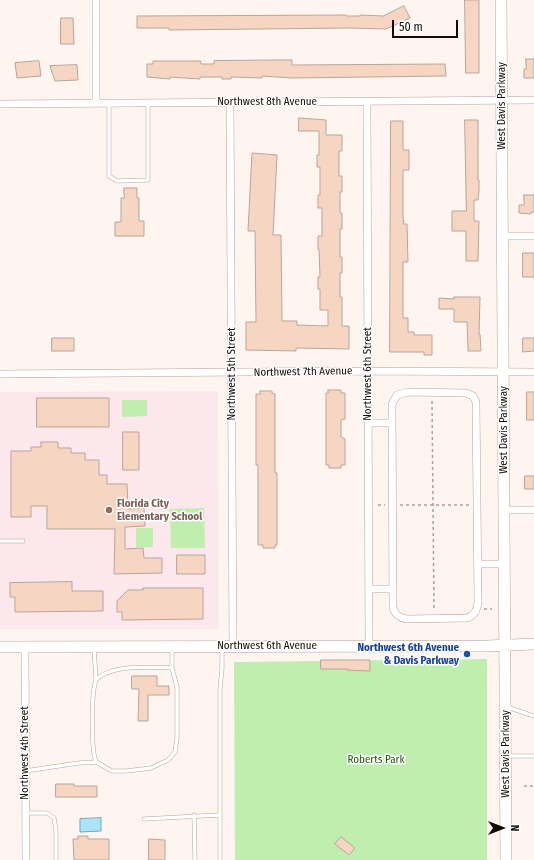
<!DOCTYPE html>
<style>
body{margin:0}
#map{position:relative;width:534px;height:860px;overflow:hidden;background:#fef5f1;font-family:"Fira Sans Condensed",sans-serif}
canvas{display:block}
.north{position:absolute;left:482px;top:808px;width:40px;height:40px;-webkit-text-stroke:3px #fff;paint-order:stroke;rotate:90deg;font-size:11px;font-weight:700;line-height:16px;text-align:center;color:#120b08}
.north::after{content:'';display:block;margin:auto;width:14px;height:18px;background:#120b08;clip-path:polygon(50% 0,100% 100%,50% 72%,0 100%)}
.scale{position:absolute;left:392px;top:20px;width:66px;height:18px;box-sizing:border-box;border:2px solid #120b08;border-top:0;padding-left:5px;font-size:12px;line-height:14px;white-space:nowrap;color:#120b08;-webkit-text-stroke:3px #fff;paint-order:stroke}
</style>
<div id="map">
<canvas width="534" height="860"></canvas>
<div class="north">N</div>
<div class="scale">50 m</div>
</div>
<script>
const ctx = document.querySelector('canvas').getContext('2d');
ctx.lineJoin = 'round';
function paint(path, color) {
  ctx.fillStyle = color;
  ctx.fill(path, 'evenodd');
}
function trace(path, color, width, dash) {
  ctx.strokeStyle = color;
  ctx.lineWidth = width;
  ctx.lineCap = dash ? 'butt' : 'round';
  ctx.setLineDash(dash || []);
  ctx.stroke(path);
}
function drawText(font, color, halo, rows, align = 'center') {
  ctx.font = font + ' "Fira Sans Condensed",sans-serif';
  ctx.lineWidth = 3;
  ctx.setLineDash([]);
  ctx.textBaseline = 'middle';
  ctx.strokeStyle = halo;
  ctx.fillStyle = color;
  for (const [text, x, y, turn = 0] of rows) {
    ctx.save();
    ctx.translate(x, y);
    ctx.rotate((+turn || 0) * Math.PI / 180);
    ctx.textAlign = isNaN(turn) ? turn : align;
    if (halo) ctx.strokeText(text, 0, 0);
    ctx.fillText(text, 0, 0);
    ctx.restore();
  }
}
paint(new Path2D(`
 M218,391L219,629H0V392Z`), '#fce7ec');
paint(new Path2D(`
 M122,400H147V416L122,417Z
 M204,508L205,548H171L170,509Z
 M136,528H153V547H136Z
 M487,659V860H235L234,662Z`), '#c0eeaf');
const water = new Path2D(`
 M101,818V831L80,832V819Z`);
paint(water, '#a9e4f9');
trace(water, '#7ca3b1', 1);
const building = new Path2D(`
 M465,0H479V73H466Z
 M404,6L410,18L386,29L350,28L169,30V28H137V16L346,15V16H360V15L383,16Z
 M61,18H73L74,44H61Z
 M526,59H534V78H524V69H526Z
 M275,60H292V65L445,64L446,76L292,78L262,76V78L231,77V79H222V77H200V79L170,77V79L147,77V64H153V61H201V64H214V61Z
 M39,61L41,76L17,78L15,63Z
 M77,65L78,80L55,81L50,66Z
 M299,118L326,120V135H342V151H339V176H342V192H340V213H342V229H340V257H342V273H340V297H342V326H349V349L296,348V351L246,350V322H256L255,231H248L252,153L277,155L273,235H281L282,321H297V325L328,326V310H320V289H318V277H320L319,249H318V236H322V208H318V195H320V167H317V155H319V131H299Z
 M465,120H478V180H479V191L478,200H474V221H479L478,261H466V231H452V211H466Z
 M391,121H403V150H409V170H403V220H404L403,224H407L408,262H403V318H408V332H414V335H432V355H424V352H390Z
 M124,188H137V198H139V221H144V236H115V222H121V198H124Z
 M524,195H534V212H531V214L519,213V205H524Z
 M523,253H534V277H523Z
 M454,297H480L479,334H480L481,351H468L467,322H454V309H439V298L454,299Z
 M52,338H74V351H52Z
 M523,338H534V351L523,352Z
 M328,390H341V393H345V419L341,420V437L345,439V465H341V468H329V465H326V393H328Z
 M260,391H272V393L275,394V473H277V545H275V548H263V545H258V465H256V394H260Z
 M527,392H534V420H527Z
 M37,398H109V427H37Z
 M123,432H139V470H123Z
 M41,442H58V448H71V453H85V460H99V475H107V484H127L128,509L144,508L145,526L125,527V549L143,548L144,558H162V573L114,574L115,529H47V506H31V517H11V451H31V447H41Z
 M525,476H534V489H525Z
 M177,555H205V574H177Z
 M72,582V591H103V611L15,612V597H10V583Z
 M143,588H203V619L122,620V612H117V601L128,590H143Z
 M321,660H370V671L347,670L348,669H321Z
 M132,676H157V686H169V695H148V721H138L139,689H132Z
 M56,784H74V786H97V797H56Z
 M78,836H88V839H109V860H74L73,839H78Z
 M341,837L355,848L349,855L335,844Z
 M149,839L165,840V860H149Z`);
paint(building, '#f6d6c2');
trace(building, '#b7a59a', 1);
const lane = new Path2D(`
 M109,103V176L117,181L148,180V103
 M0,541H23
 M94,648L96,680
 M507,707L534,716
 M507,756H534
 M96,762C91,749 91,693 96,680C111,664 152,667 172,668
 M25,771L79,763L96,762L112,771H126L151,768L168,760L175,752L177,738V687L172,668V648
 M25,813H47L54,818L56,830V860
 M194,815L195,860
 M144,819L219,815
 M220,860V689L222,669V647`);
const street = new Path2D(`
 M96,0V103
 M230,102L233,647
 M367,102L369,646
 M0,104L534,100
 M503,236H534
 M0,374L368,371L534,372
 M408,392L466,393L473,396L476,402L478,602C477,610 475,615 467,618L407,619C399,618 395,615 393,607L392,404L397,395Z
 M368,423H392
 M504,510H534
 M478,564H505
 M369,589H392
 M25,647L26,860`);
const secondary = new Path2D(`
 M501,0L506,860
 M0,647L487,646L534,644`);
trace(lane, '#b6a299', 4.5);
trace(street, '#b6a299', 8);
trace(secondary, '#b6a299', 12);
trace(new Path2D(`
 M432,401L434,611
 M378,505H385
 M400,505H470
 M484,609H492
 M524,786H534`), '#a9a19d', 1.5, [3, 3]);
trace(lane, '#fff', 3.5);
trace(street, '#fff', 7);
trace(secondary, '#fff', 11);
for (const [x, y, r, color] of [
 [109,510,4,"#8d6e63"],
 [467,654,4,"#1a4fb4"]
]) {
  const dot = new Path2D();
  dot.arc(x, y, r, 0, 2 * Math.PI);
  ctx.fillStyle = color;
  ctx.fill(dot);
  trace(dot, '#fff', 1.5);
}
drawText('11px', '#120b08', '#fff', [
 ["Northwest 8th Avenue",267,102],
 ["West Davis Parkway",502,106,-90],
 ["Northwest 7th Avenue",303,372,-1],
 ["Northwest 5th Street",232,374,-90],
 ["Northwest 6th Street",368,374,-90],
 ["West Davis Parkway",504,430,-90],
 ["Northwest 6th Avenue",267,646],
 ["Northwest 4th Street",25,753,-90],
 ["West Davis Parkway",506,754,-90]
]);
drawText('bold 11px', '#785e54', '#fff', [
 ["Florida City",117,504],
 ["Elementary School",117,517]
], 'left');
drawText('bold 11px', '#164399', '#fff', [
 ["Northwest 6th Avenue",459,648],
 ["& Davis Parkway",459,661]
], 'right');
drawText('11px', '#275710', '#fff', [
 ["Roberts Park",376,760]
]);
</script>
